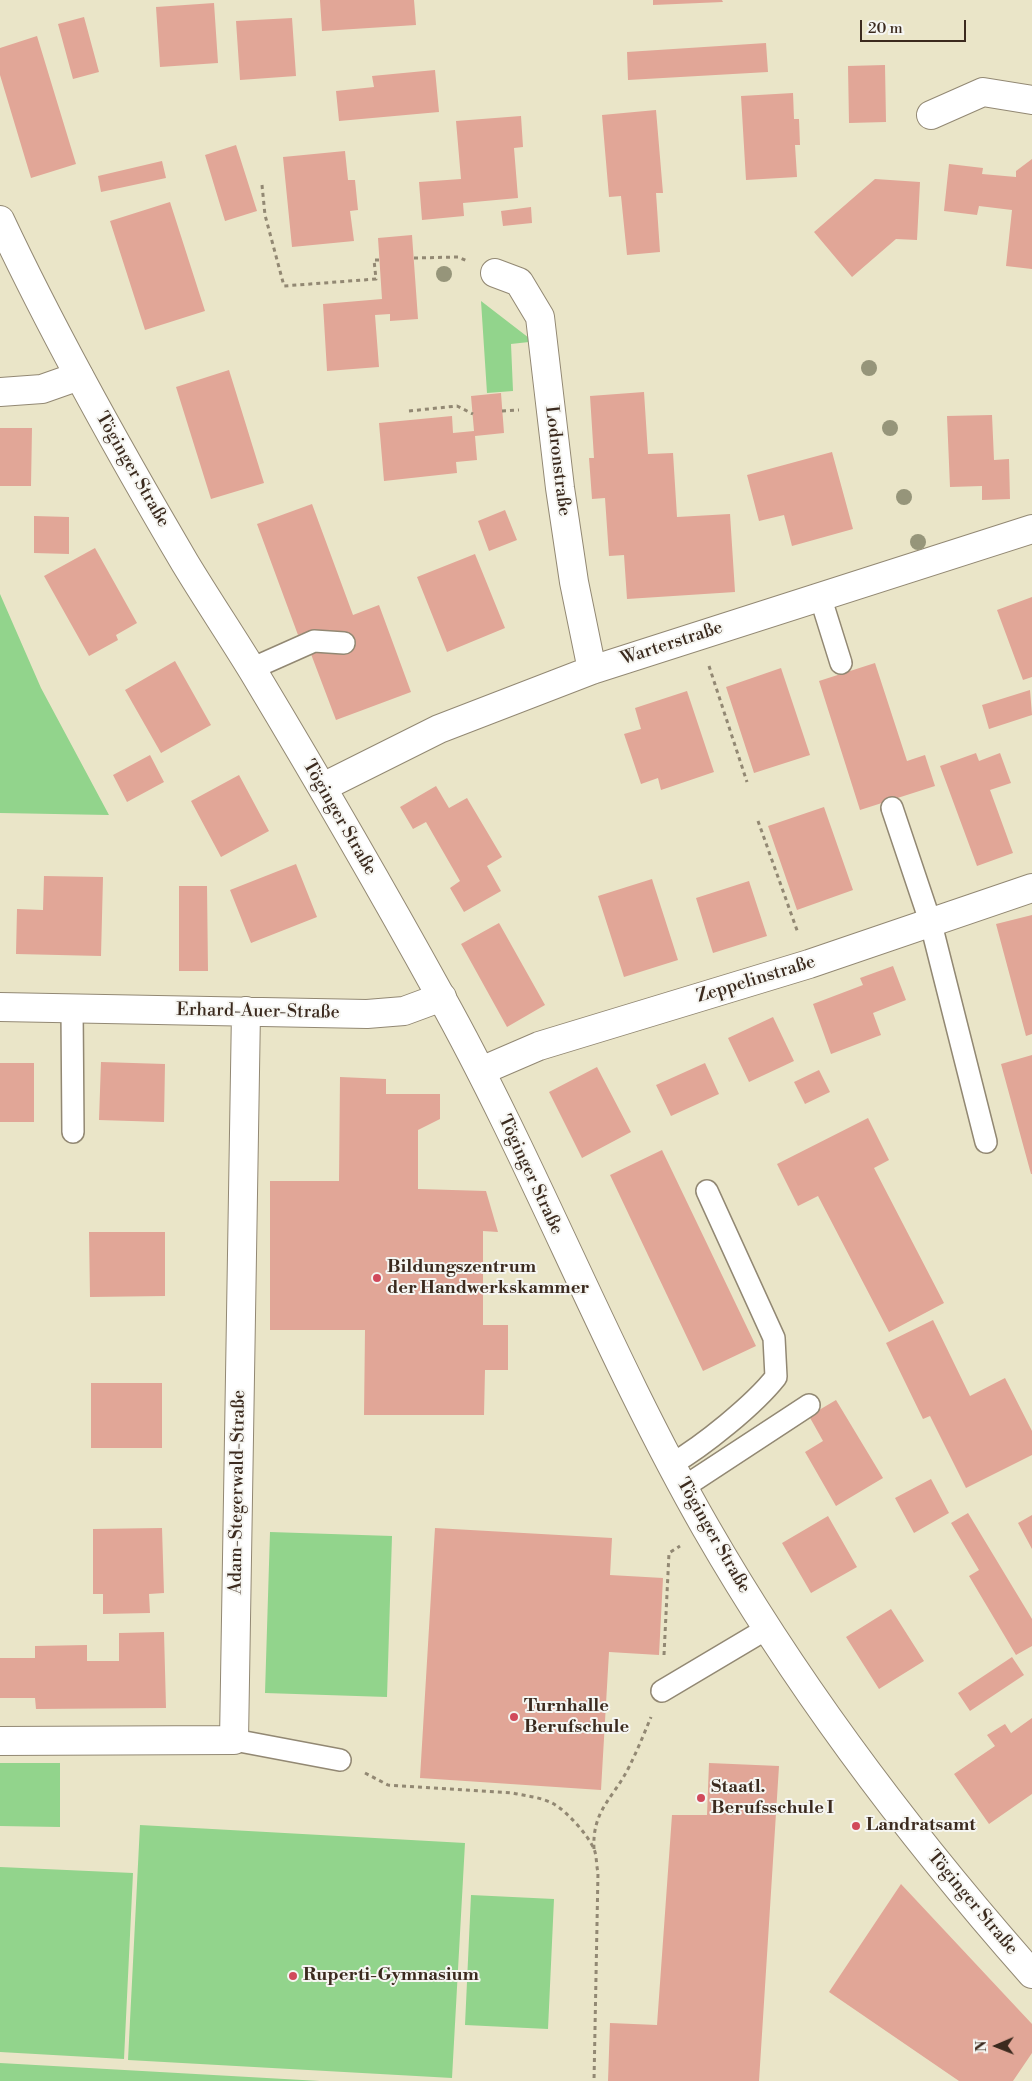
<!DOCTYPE html>
<meta charset="utf-8">
<style>
body{margin:0}
#map{position:relative;width:1032px;height:2081px;overflow:hidden;background:#eae5c8;font-family:"Libre Bodoni",serif}
canvas{display:block}
.north{position:absolute;left:972px;top:2021px;width:50px;height:50px;-webkit-text-stroke:4px #f6f6f2;paint-order:stroke;rotate:269deg;font-size:14px;font-weight:700;line-height:20px;text-align:center;color:#3b2a1e}
.north::after{content:'';display:block;margin:auto;width:18px;height:22px;background:#3b2a1e;clip-path:polygon(50% 0,100% 100%,50% 72%,0 100%)}
.scale{position:absolute;left:860px;top:20px;width:106px;height:22px;box-sizing:border-box;border:2px solid #3b2a1e;border-top:0;padding-left:6px;font-size:15px;line-height:18px;white-space:nowrap;color:#3b2a1e;-webkit-text-stroke:4px #f6f6f2;paint-order:stroke}
</style>
<div id="map">
<canvas width="1032" height="2081"></canvas>
<div class="north">N</div>
<div class="scale">20 m</div>
</div>
<script>
const ctx = document.querySelector('canvas').getContext('2d');
ctx.lineJoin = 'round';
function paint(path, color) {
  ctx.fillStyle = color;
  ctx.fill(path, 'evenodd');
}
function trace(path, color, width, dash) {
  ctx.strokeStyle = color;
  ctx.lineWidth = width;
  ctx.lineCap = dash ? 'butt' : 'round';
  ctx.setLineDash(dash || []);
  ctx.stroke(path);
}
function drawText(font, color, halo, rows, align = 'center') {
  ctx.font = font + ' "Libre Bodoni",serif';
  ctx.lineWidth = 4;
  ctx.setLineDash([]);
  ctx.textBaseline = 'middle';
  ctx.strokeStyle = halo;
  ctx.fillStyle = color;
  for (const [text, x, y, turn = 0] of rows) {
    ctx.save();
    ctx.translate(x, y);
    ctx.rotate((+turn || 0) * Math.PI / 180);
    ctx.textAlign = isNaN(turn) ? turn : align;
    if (halo) ctx.strokeText(text, 0, 0);
    ctx.fillText(text, 0, 0);
    ctx.restore();
  }
}
paint(new Path2D(`
 M481,301L529,338V342L511,344L513,391L487,393Z
 M0,594L41,688L109,815L0,813Z
 M270,1532L392,1536L387,1697L265,1693Z
 M0,1763H60V1827L0,1826Z
 M140,1825L465,1843L452,2078L128,2060Z
 M0,1867L133,1873L124,2059L0,2052Z
 M471,1895L554,1899L548,2029L465,2025Z
 M0,2063L320,2081H0Z`), '#92d48c');
paint(new Path2D(`
 M320,0H414L416,25L322,31Z
 M653,0H722L723,2L653,5Z
 M214,3L218,63L160,67L156,7Z
 M84,17L99,72L73,79L58,24Z
 M292,18L296,76L240,80L236,21Z
 M37,36L76,164L31,178L0,75V48Z
 M766,43L768,72L628,80L627,52Z
 M885,65L886,122L849,123L848,66Z
 M435,70L439,112L339,121L336,91L374,87L372,76Z
 M793,93L794,119H799L800,145H795L797,177L746,180L741,96Z
 M656,110L663,193H656L660,252L627,255L621,196L609,197L602,115Z
 M521,116L523,147L514,148L518,198L463,203L464,216L422,220L419,182L461,179L456,121Z
 M236,145L257,211L225,221L205,155Z
 M345,151L348,180H355L358,210L350,211L354,241L292,247L283,157Z
 M1032,159V269L1006,266L1012,210L979,206L977,215L944,211L949,164L983,168L982,174L1016,177V171Z
 M162,161L166,178L101,192L98,176Z
 M875,179L920,182L917,240L896,239L852,277L814,232Z
 M170,202L205,311L145,330L110,221Z
 M531,207L532,223L503,226L501,211Z
 M412,235L418,319L390,321V314L375,315L379,367L327,371L323,304L382,299L378,238Z
 M229,370L264,483L211,499L176,387Z
 M644,392L648,454L673,453L677,517L730,514L735,592L627,599L624,555L609,556L605,498L592,499L589,458H594L590,396Z
 M501,393L504,433L475,436L477,460L456,462L457,473L384,481L379,423L452,416L453,433L474,431L471,396Z
 M992,415L994,460L1009,459L1010,499L982,500V486L950,487L947,416Z
 M0,428H32L31,486H0Z
 M832,452L853,529L792,546L784,515L759,521L747,475Z
 M312,504L353,615L379,605L411,692L336,720L303,633L298,635L257,524Z
 M505,510L517,540L489,551L478,521Z
 M34,516L69,517V554L34,553Z
 M95,548L137,623L116,635L118,640L89,656L44,576Z
 M475,554L505,628L447,652L417,577Z
 M1032,597V677L1023,680L997,610Z
 M175,661L211,725L161,753L125,690Z
 M875,663L907,761L925,755L935,786L860,810L819,681Z
 M781,668L810,755L754,773L726,687Z
 M1030,690L1032,715L989,729L982,705Z
 M687,691L714,772L661,790L658,778L641,784L624,734L641,729L635,708Z
 M976,753L979,761L1000,753L1011,783L990,790L1013,853L977,866L940,766Z
 M150,755L164,782L127,802L113,775Z
 M239,775L269,831L221,857L191,801Z
 M436,786L449,808L467,798L502,857L487,866L501,891L464,912L450,888L460,881L426,822L413,829L400,807Z
 M824,807L853,890L797,910L768,826Z
 M296,864L317,917L251,943L230,890Z
 M44,876L103,877L101,956L16,954L17,909L43,910Z
 M652,879L678,960L624,977L598,896Z
 M749,881L767,936L713,953L696,898Z
 M179,886H207L208,971H179Z
 M1032,915V1034L1026,1036L996,924Z
 M499,923L545,1005L507,1027L461,944Z
 M893,966L906,1000L873,1013L881,1035L831,1054L813,1004L863,985L860,978Z
 M773,1017L794,1061L749,1082L728,1038Z
 M1032,1055V1174H1031L1001,1064Z
 M101,1062L165,1064L164,1122L99,1120Z
 M0,1063H34V1122H0Z
 M705,1063L719,1094L671,1116L656,1085Z
 M597,1067L631,1132L582,1158L549,1092Z
 M819,1070L830,1092L805,1104L794,1082Z
 M340,1077L386,1079V1094H440V1119L418,1130V1189L486,1191L498,1232L483,1231V1325H508V1370H485L484,1415H364L365,1330H270V1181H339Z
 M868,1118L889,1160L874,1168L944,1303L889,1332L818,1196L798,1206L777,1164Z
 M662,1150L756,1346L703,1371L610,1175Z
 M89,1232H165V1296L90,1297Z
 M933,1320L970,1396L1005,1378L1032,1431V1455L966,1488L930,1416L923,1419L886,1343Z
 M91,1383H162V1448H91Z
 M836,1400L883,1478L836,1506L805,1452L823,1441L809,1416Z
 M931,1479L949,1513L914,1533L895,1498Z
 M968,1513L1032,1619V1646L1016,1655L969,1576L979,1570L951,1523Z
 M1032,1515V1549L1018,1523Z
 M828,1516L857,1567L811,1593L782,1543Z
 M162,1528L164,1593L149,1594L150,1613L103,1614V1594H93V1529Z
 M435,1528L612,1538L610,1575L663,1578L659,1655L609,1652L601,1790L420,1778Z
 M891,1609L924,1661L879,1689L846,1637Z
 M164,1632L166,1708L36,1709L35,1698H0V1658H35V1646L87,1645V1661H119V1633Z
 M1012,1657L1024,1675L970,1711L958,1693Z
 M1032,1718V1794L989,1824L954,1774L995,1746L987,1735L1005,1724L1011,1733Z
 M709,1763L779,1766L759,2081H608L610,2023L657,2025L672,1815H707Z
 M901,1884L1032,2024V2053L1013,2081H959L829,1992Z`), '#e1a697');
const lane = new Path2D(`
 M820,596L841,663
 M251,669L314,641L344,643
 M892,808L931,924L986,1142
 M72,1009L73,1132
 M672,1464C703,1446 754,1405 776,1377L774,1338L707,1191
 M684,1487L809,1405
 M662,1691L768,1628
 M234,1740L340,1760`);
const street = new Path2D(`
 M931,115L983,92L1032,100
 M495,273L519,282L540,317L560,488L574,582L592,670
 M0,392L42,389L79,376
 M323,787L439,729L592,670L1032,529
 M0,1007L367,1014L404,1011L442,997
 M481,1071L539,1046L809,964L1032,888
 M0,1741L234,1740L246,1011`);
const secondary = new Path2D(`
 M0,220C55,337 119,451 185,563C208,601 233,638 256,676C319,781 381,888 440,995C537,1169 607,1355 706,1528C798,1688 910,1836 1032,1974`);
trace(lane, '#928873', 24);
trace(street, '#928873', 30);
trace(secondary, '#928873', 30);
trace(new Path2D(`
 M262,185L265,215L284,286L376,279L374,260H379
 M414,258L458,257L467,261
 M409,411L457,406L473,414
 M502,411L519,410
 M709,666L747,782
 M758,821L798,933
 M664,1655L669,1553L680,1546
 M365,1773L388,1785L513,1793C526,1796 540,1797 552,1803C566,1810 588,1835 594,1849C597,1856 596,1865 598,1872L594,2081
 M594,1849C592,1810 613,1799 629,1767C637,1751 644,1734 651,1717`), '#928873', 3, [4, 4]);
trace(lane, '#fff', 21);
trace(street, '#fff', 28);
trace(secondary, '#fff', 28);
ctx.fillStyle = '#96957a';
for (const [x, y] of [
 [444,274],
 [869,368],
 [890,428],
 [904,497],
 [918,542]
]) {
  ctx.beginPath();
  ctx.arc(x, y, 8, 0, 2 * Math.PI);
  ctx.fill();
}
for (const [x, y, r, color] of [
 [377,1278,5,"#d1495b"],
 [514,1717,5,"#d1495b"],
 [701,1798,5,"#d1495b"],
 [856,1826,5,"#d1495b"],
 [293,1976,5,"#d1495b"]
]) {
  const dot = new Path2D();
  dot.arc(x, y, r, 0, 2 * Math.PI);
  ctx.fillStyle = color;
  ctx.fill(dot);
  trace(dot, '#f6f6f2', 2);
}
drawText('18px', '#3b2a1e', '#f6f6f2', [
 ["Lodronstraße",557,461,83],
 ["Töginger Straße",132,470,60],
 ["Warterstraße",672,644,-18],
 ["Töginger Straße",339,818,60],
 ["Zeppelinstraße",756,980,-17],
 ["Erhard-Auer-Straße",258,1012,1],
 ["Töginger Straße",530,1175,65],
 ["Adam-Stegerwald-Straße",238,1492,-89],
 ["Töginger Straße",713,1536,60],
 ["Töginger Straße",972,1903,50]
]);
drawText('bold 18px', '#3b2a1e', '#f6f6f2', [
 ["Bildungszentrum",387,1268],
 ["der Handwerkskammer",387,1289],
 ["Turnhalle",524,1707],
 ["Berufschule",524,1728],
 ["Staatl.",711,1788],
 ["Berufsschule I",711,1809],
 ["Landratsamt",866,1826],
 ["Ruperti-Gymnasium",303,1976]
], 'left');
</script>
